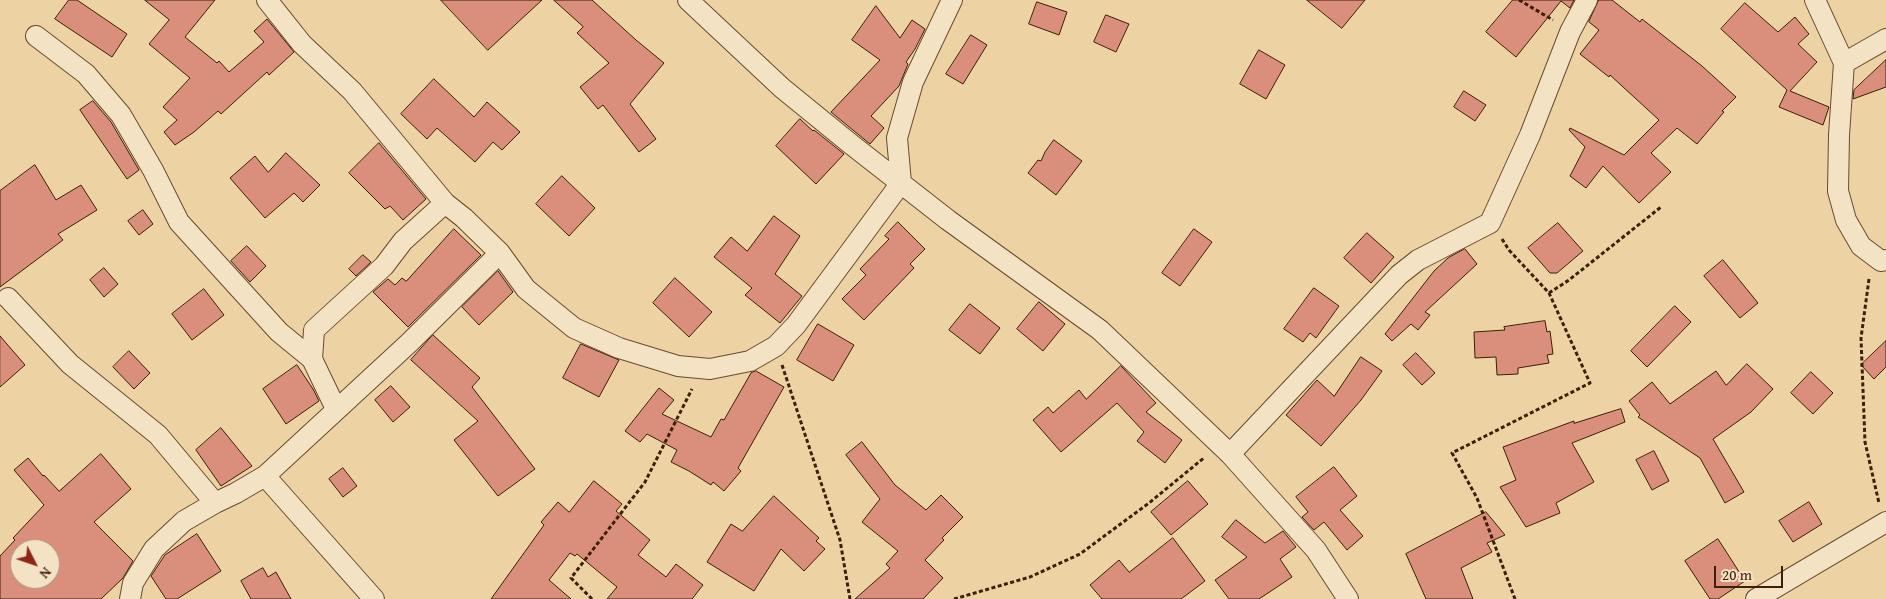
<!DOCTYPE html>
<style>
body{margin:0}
#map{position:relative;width:1886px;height:599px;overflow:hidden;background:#edd3a4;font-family:"Gentium Book Plus",serif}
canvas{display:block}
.north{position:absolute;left:10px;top:539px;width:50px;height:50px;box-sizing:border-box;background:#f3e2c4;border:1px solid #aa9478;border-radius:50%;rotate:131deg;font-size:14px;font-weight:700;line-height:20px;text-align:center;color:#3d1e06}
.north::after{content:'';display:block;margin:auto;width:18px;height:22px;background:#8f2418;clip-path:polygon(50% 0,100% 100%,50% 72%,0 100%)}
.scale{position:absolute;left:1714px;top:566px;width:69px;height:22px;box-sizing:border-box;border:2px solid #3d1e06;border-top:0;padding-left:6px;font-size:15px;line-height:18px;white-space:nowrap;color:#3d1e06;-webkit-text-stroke:4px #f3e2c4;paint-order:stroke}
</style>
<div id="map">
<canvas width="1886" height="599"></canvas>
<div class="north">N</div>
<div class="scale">20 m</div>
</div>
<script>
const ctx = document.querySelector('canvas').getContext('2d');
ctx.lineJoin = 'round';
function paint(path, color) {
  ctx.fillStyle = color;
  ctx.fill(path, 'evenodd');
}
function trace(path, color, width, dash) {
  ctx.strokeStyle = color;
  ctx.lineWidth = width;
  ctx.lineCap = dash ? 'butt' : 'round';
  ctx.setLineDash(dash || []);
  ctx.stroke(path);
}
const building = new Path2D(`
 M69,0H77L127,34L112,57L55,19Z
 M145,0H215L185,37L217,63L219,61L229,72L264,42L254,31L267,19L294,52L269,75L267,72L221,114L218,111L194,132L175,145L164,132L177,120L163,107L190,78L149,44L169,20Z
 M441,0H542L488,50Z
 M554,0H592L636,40L664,63L630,104L656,139L639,152L603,105L598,109L580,87L609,63L577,33L583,27Z
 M1307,0H1365L1342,28Z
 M1513,0H1574L1570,8L1561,1L1516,57L1486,32Z
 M1599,0H1612L1640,22L1642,19L1702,66L1736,97L1722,111L1724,112L1697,144L1677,128L1651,153L1671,172L1639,203L1603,166L1586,188L1570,176L1585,147L1569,130L1570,128L1624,155L1659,120L1610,75L1609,77L1580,54L1599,30L1589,22Z
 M1037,2L1067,12L1059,35L1029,24Z
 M1745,3L1778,32L1795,17L1809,34L1798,44L1817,62L1790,91L1829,107L1823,125L1779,107L1787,90L1721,29Z
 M876,6L900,38L912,20L925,29L915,49L906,62L908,64L899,86L871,116L884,128L870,144L831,112L880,60L852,40Z
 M1106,15L1129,24L1116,52L1094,42Z
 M971,35L987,45L963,84L946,74Z
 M1259,50L1285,65L1266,99L1240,84Z
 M1886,60V87L1853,99L1854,90Z
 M434,79L474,117L487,102L520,132L502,150L493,142L475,162L437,128L427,139L401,114Z
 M1464,91L1486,105L1475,121L1454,107Z
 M93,101L111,122L139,170L127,179L80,110Z
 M800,119L813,131L814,130L844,154L816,184L776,146Z
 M1054,140L1082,161L1056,195L1028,173L1038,160L1041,161L1045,152Z
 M379,143L426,199L403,220L390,206L385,209L349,173Z
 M286,153L320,185L303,202L294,193L265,218L230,178L255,156L268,172Z
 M35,165L56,200L81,185L97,210L58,234L63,240L0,287V191Z
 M562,176L595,208L569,236L536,204Z
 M143,210L153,224L139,235L128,221Z
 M774,216L800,236L775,274L802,296L780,323L745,295L752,288L714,257L731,237L747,251Z
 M898,222L925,249L910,264L914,268L864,320L842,299L866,275L860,269L889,239L885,236Z
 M1558,223L1583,251L1557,273H1550L1528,248Z
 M454,229L481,255L408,327L373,292L388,279L395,285L402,278L406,281Z
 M1194,229L1212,242L1180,286L1162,273Z
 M1367,233L1394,257L1371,283L1344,258Z
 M247,246L266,266L250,282L231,261Z
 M1465,249L1477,264L1425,312L1430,315L1418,330L1411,324L1392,341L1385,334L1434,271L1448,258Z
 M363,255L371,262L356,276L349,269Z
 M1723,260L1758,303L1740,318L1704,276Z
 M104,268L118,284L104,297L90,280Z
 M498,271L513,292L479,325L462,307Z
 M675,278L712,312L689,337L653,303Z
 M1314,288L1339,306L1316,338L1310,333L1303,342L1284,329Z
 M204,289L224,315L192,340L172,314Z
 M1039,302L1065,324L1043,351L1017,329Z
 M970,304L1000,328L980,354L949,330Z
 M1675,306L1691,322L1647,367L1631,351Z
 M1545,321L1547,332L1550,331L1553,354L1547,355L1549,363L1518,368V374L1497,375L1496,357L1475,358L1474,332L1505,330L1504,327Z
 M818,324L854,345L833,381L797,360Z
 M433,335L480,378L472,387L535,469L498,496L454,440L478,421L411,360Z
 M0,336L25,365L0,387Z
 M1886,341V367L1874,379L1861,365Z
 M581,344L619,360L599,397L563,378Z
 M129,351L150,373L134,389L113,367Z
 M1416,353L1435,373L1422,385L1403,365Z
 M1361,357L1382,371L1361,400L1321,446L1286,415L1317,380L1334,396Z
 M1747,364L1773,389L1751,412L1713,439L1744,492L1725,503L1700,458L1638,417L1640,415L1629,401L1652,382L1670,404L1716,371L1726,385Z
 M297,365L313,389L319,401L286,424L263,389Z
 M1121,366L1156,403L1146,412L1182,440L1165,463L1137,441L1144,432L1117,403L1061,452L1033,420L1048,407L1053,413L1079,390L1086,399Z
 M756,371L784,387L738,468L741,471L724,491L713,482L711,485L689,471L671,462L677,450L647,434L640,442L625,431L659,388L674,400L662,414L711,437L721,419L724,420L751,373Z
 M1811,372L1833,393L1813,414L1791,393Z
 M391,386L410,407L393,422L375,400Z
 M1621,409L1625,422L1572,443L1594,482L1556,503L1560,513L1526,527L1500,487L1516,480L1503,447L1574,421V423Z
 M221,428L252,466L221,486L196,450Z
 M862,442L895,485L926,510L941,495L963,517L942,538L944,540L925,560L943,578L923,599H855L890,568L886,564L898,551L862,522L880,499L846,455Z
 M1654,451L1669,481L1652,490L1636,460Z
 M101,454L131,489L94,522L133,561L123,578L101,599H0V556L15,540L13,538L44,505L14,470L28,458L43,476L44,475L59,491ZM20,549H50V579H20Z
 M1334,467L1357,496L1340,510L1363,536L1347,550L1324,522L1314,530L1302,517L1308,512L1296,497Z
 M343,468L357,486L343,497L329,479Z
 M594,481L622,504L616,511L650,540L638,555L666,577L676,564L703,585L692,599H607L617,587L577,554L575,556L570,553L549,580L571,599H491L544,525L541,522L558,502L569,512Z
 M1188,481L1208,504L1171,535L1151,512Z
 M774,496L819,538L816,541L825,549L804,571L781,549L754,591L707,562L731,524L742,531Z
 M1809,502L1822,524L1793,542L1779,521Z
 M1486,512L1505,535L1487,543L1492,552L1461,568L1473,599H1426L1406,554Z
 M1236,520L1265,543L1283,531L1296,547L1280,559L1292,577L1259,599H1229L1215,580L1247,557L1222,537Z
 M197,534L221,571L177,599H166L151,576L165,555Z
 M1173,538L1205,581L1181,599H1102L1090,585L1119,560L1129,572Z
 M1718,539L1745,581L1718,599H1710L1685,561Z
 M263,568L268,577L276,572L291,599H251L241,581Z`);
paint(building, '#da8f7d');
trace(building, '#3d1e06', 1);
const street = new Path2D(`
 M267,0L302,44L352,91L445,203L464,218L500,253L526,289L574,328L619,348L678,366L710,369L750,361L776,346L796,325L901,183L897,138L913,82L952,0
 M688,0L782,88L852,145L948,220L1100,330L1230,454L1316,550L1348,599
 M1815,0L1844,63L1839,135L1838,191L1846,220L1861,246L1881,261L1886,260
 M36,36L86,74L121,115L153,170L179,222L279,332L312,359
 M1844,63L1886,39
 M8,298L70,364L158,435L215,503L236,493L265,476L409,343L500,253
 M336,409L312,359L314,330L384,266L403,241L445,203
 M1230,454L1399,275L1418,260L1490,223L1530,135L1570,32L1587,0
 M265,476L374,599
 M130,599L133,583L154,549L184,521L215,503
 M1756,599L1886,522`);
trace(street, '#694b2e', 22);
trace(new Path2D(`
 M1519,0L1553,20
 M1502,239L1509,250L1549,293L1590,383L1452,453L1477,498L1515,599
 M1869,279L1861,338L1865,442L1879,503
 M1549,293L1569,280L1661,207
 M782,365L840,540L850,599
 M592,599L571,578L645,482L692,389
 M954,599L1030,577L1080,554L1149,503L1205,457`), '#3d1e06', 3, [4, 2.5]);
trace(street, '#f3e2c4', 20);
</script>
